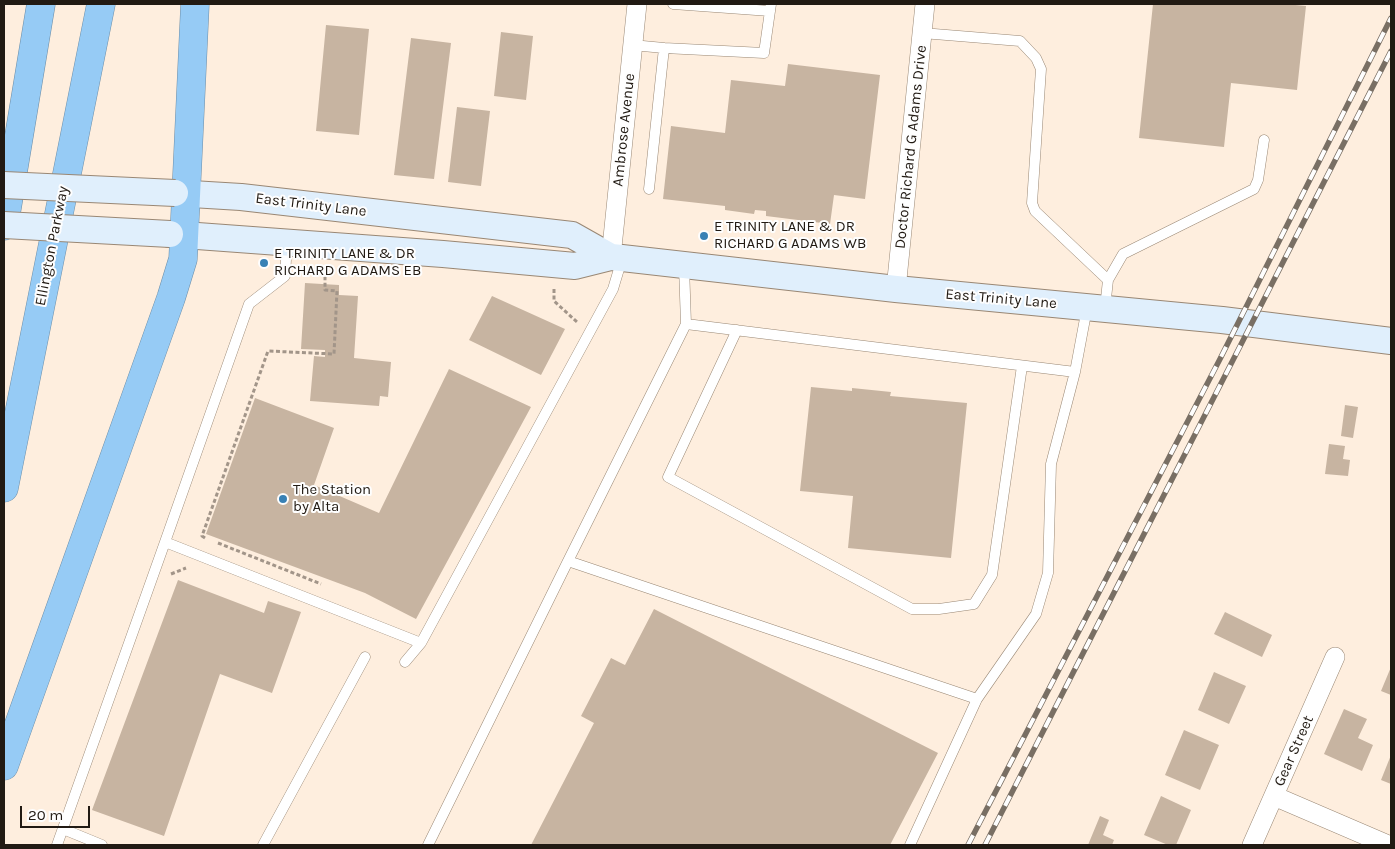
<!DOCTYPE html>
<style>
body{margin:0}
#map{position:relative;width:1395px;height:849px;overflow:hidden;background:#feeede;font-family:Karla,sans-serif}
canvas{display:block}
.frame{position:absolute;inset:0;border:5px solid #211a13;pointer-events:none}
.scale{position:absolute;left:20px;top:806px;width:70px;height:22px;box-sizing:border-box;border:2px solid #211a13;border-top:0;padding-left:6px;font-size:15px;line-height:18px;white-space:nowrap;color:#211a13;-webkit-text-stroke:4px #fefefe;paint-order:stroke}
</style>
<div id="map">
<canvas width="1395" height="849"></canvas>
<div class="frame"></div>
<div class="scale">20 m</div>
</div>
<script>
const ctx = document.querySelector('canvas').getContext('2d');
ctx.lineJoin = 'round';
function paint(path, color) {
  ctx.fillStyle = color;
  ctx.fill(path, 'evenodd');
}
function trace(path, color, width, dash) {
  ctx.strokeStyle = color;
  ctx.lineWidth = width;
  ctx.lineCap = dash ? 'butt' : 'round';
  ctx.setLineDash(dash || []);
  ctx.stroke(path);
}
function drawText(font, color, halo, rows, align = 'center') {
  ctx.font = font + ' Karla,sans-serif';
  ctx.lineWidth = 4;
  ctx.setLineDash([]);
  ctx.textBaseline = 'middle';
  ctx.strokeStyle = halo;
  ctx.fillStyle = color;
  for (const [text, x, y, turn = 0] of rows) {
    ctx.save();
    ctx.translate(x, y);
    ctx.rotate((+turn || 0) * Math.PI / 180);
    ctx.textAlign = isNaN(turn) ? turn : align;
    if (halo) ctx.strokeText(text, 0, 0);
    ctx.fillText(text, 0, 0);
    ctx.restore();
  }
}
paint(new Path2D(`
 M1153,4H1285L1306,6L1297,90L1231,83L1224,147L1139,138Z
 M326,25L369,29L359,135L316,131Z
 M501,32L533,36L526,100L494,96Z
 M411,38L451,43L434,179L394,175Z
 M788,64L880,75L865,199L834,195L830,224L766,216V211L755,210L754,214L725,210V206L663,199L671,126L725,133L731,80L785,86Z
 M457,107L490,111L481,186L448,182Z
 M305,283L339,285V295L358,296L354,358L391,362L388,397L380,396L379,406L310,401L314,356L325,357V350L301,349Z
 M492,296L565,329L541,375L469,340Z
 M449,369L531,407L416,619L365,593L206,534L255,398L334,428L314,485L379,513Z
 M811,387L852,391V388L891,392L890,396L967,403L951,558L848,548L853,496L800,491Z
 M1345,405L1358,407L1353,438L1341,436Z
 M1329,444L1345,446L1343,459L1350,460L1348,476L1325,474Z
 M178,580L264,613L268,601L301,612L272,693L220,674L164,836L92,810Z
 M654,609L938,753L890,845H531L594,723L581,716L611,658L625,665Z
 M1225,612L1272,635L1262,657L1214,634Z
 M1391,667V695L1381,691Z
 M1214,672L1246,686L1229,724L1198,710Z
 M1344,709L1367,719L1358,738L1373,745L1362,771L1324,754Z
 M1184,730L1219,745L1200,790L1165,775Z
 M1391,755V784L1381,780Z
 M1161,796L1191,810L1176,845H1168L1144,835Z
 M1100,816L1109,820L1103,835L1114,840L1112,845H1088Z`), '#c7b4a1');
const lane = new Path2D(`
 M673,4L770,11
 M922,33L1020,41L1036,58L1041,69L1032,203L1035,211L1108,280
 M632,45L664,48L764,53L771,4
 M649,189L664,48
 M287,243L285,276L249,304L165,542L421,643L613,289L622,259
 M684,266L686,324L1075,372L1087,308
 M1105,308L1108,280L1123,254L1254,189L1258,180L1264,140
 M686,324L568,561L977,699L1036,614L1048,573L1051,464L1075,372
 M737,330L668,477L912,609H939L974,604L992,575L1022,366
 M405,662L421,643
 M63,829L102,845
 M57,845L165,542
 M263,845L365,657
 M428,845L568,561
 M910,845L977,699`);
const street = new Path2D(`
 M611,257L637,4
 M896,289L925,4
 M1274,796L1388,845
 M1252,845L1335,657`);
const secondary = new Path2D(`
 M175,193L241,197L572,235L611,257L622,258L896,289L1222,320L1391,341
 M170,234L443,254L575,266L611,257`);
const highway = new Path2D(`
 M4,226L41,4
 M4,488L101,4
 M4,766L171,298L183,259L195,4`);
trace(lane, '#998774', 11);
trace(street, '#998774', 20);
trace(secondary, '#998774', 28);
trace(highway, '#6d8da6', 29);
trace(new Path2D(`
 M554,289V301L577,322
 M205,538L202,536L268,351L334,354L337,291L325,290V270
 M218,543L321,584
 M171,574L186,568`), '#a29589', 3, [4, 2.5]);
trace(lane, '#fff', 10);
trace(street, '#fff', 19);
trace(secondary, '#e0effc', 26);
trace(highway, '#96cbf5', 28);
const rail = new Path2D(`
 M968,845L1220,359L1391,18
 M985,845L1391,51`);
trace(rail, '#796f64', 5.5);
trace(rail, '#fefefe', 4, [11]);
const secondaryBridge = new Path2D(`
 M4,185L175,193
 M4,225L170,234`);
trace(secondaryBridge, '#998774', 28, []);
trace(secondaryBridge, '#e0effc', 26);
for (const [x, y, r, color] of [
 [704,236,5,"#3881b5"],
 [264,263,5,"#3881b5"],
 [283,499,5,"#3881b5"]
]) {
  const dot = new Path2D();
  dot.arc(x, y, r, 0, 2 * Math.PI);
  ctx.fillStyle = color;
  ctx.fill(dot);
  trace(dot, '#fefefe', 2);
}
drawText('15px', '#211a13', '#fefefe', [
 ["Ambrose Avenue",624,130,-84],
 ["Doctor Richard G Adams Drive",911,147,-84],
 ["East Trinity Lane",311,205,7],
 ["Ellington Parkway",52,246,-79],
 ["East Trinity Lane",1001,299,5],
 ["Gear Street",1294,751,-66]
]);
drawText('15px', '#211a13', '#fefefe', [
 ["E TRINITY LANE & DR",714,227],
 ["RICHARD G ADAMS WB",714,244],
 ["E TRINITY LANE & DR",274,254],
 ["RICHARD G ADAMS EB",274,271],
 ["The Station",293,490],
 ["by Alta",293,507]
], 'left');
</script>
